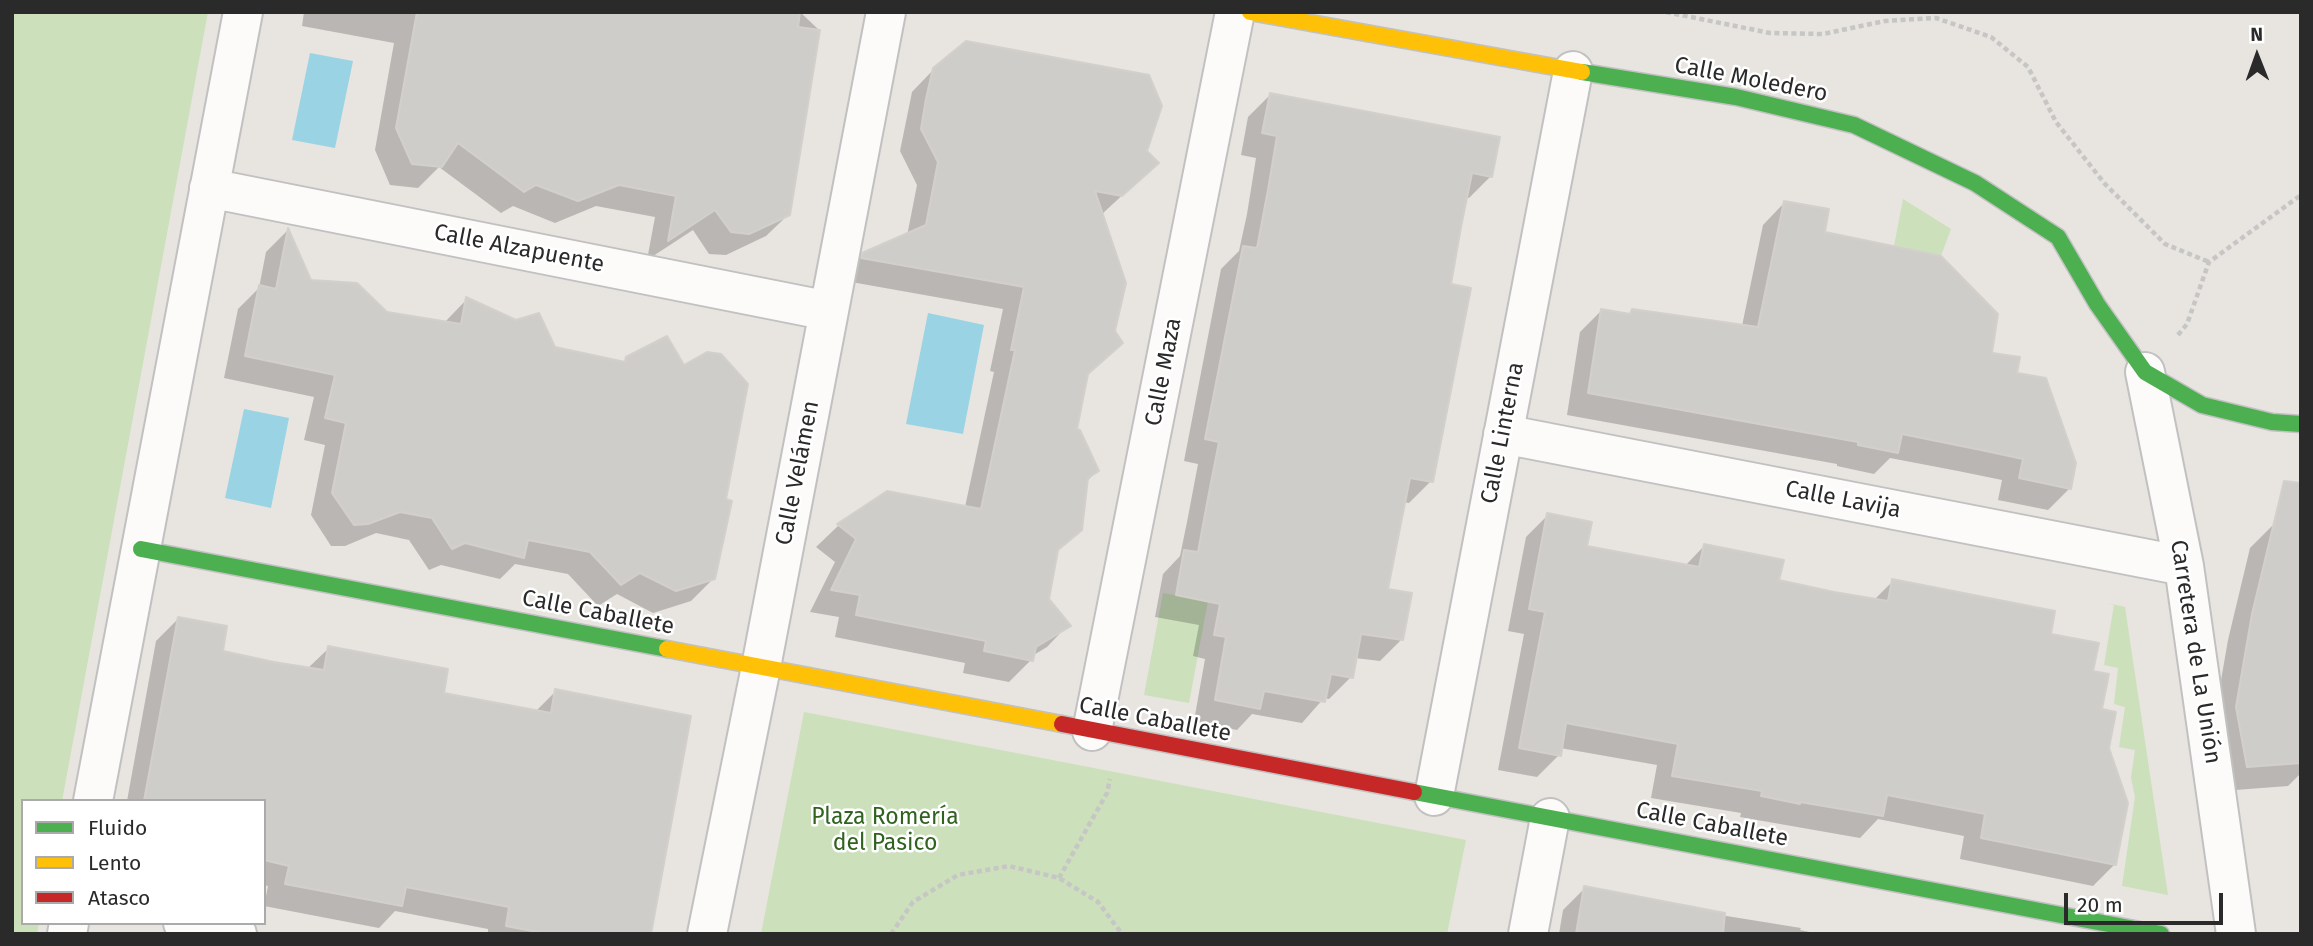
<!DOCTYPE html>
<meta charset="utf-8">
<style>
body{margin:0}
#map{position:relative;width:2313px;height:946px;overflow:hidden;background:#e8e4e0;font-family:"Fira Sans",sans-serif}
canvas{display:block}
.frame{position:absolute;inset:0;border:14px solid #2a2a2a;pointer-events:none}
.legend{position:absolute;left:21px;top:799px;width:245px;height:126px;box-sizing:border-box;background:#fff;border:2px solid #aaa;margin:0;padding:9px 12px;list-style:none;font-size:21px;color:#2a2a2a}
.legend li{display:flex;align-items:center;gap:14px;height:35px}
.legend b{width:35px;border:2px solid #aaa}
.north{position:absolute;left:2222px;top:21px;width:70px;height:70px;-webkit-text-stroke:5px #fff;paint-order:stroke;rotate:359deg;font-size:19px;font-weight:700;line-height:28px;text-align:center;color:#2a2a2a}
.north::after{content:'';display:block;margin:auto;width:24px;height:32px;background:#2a2a2a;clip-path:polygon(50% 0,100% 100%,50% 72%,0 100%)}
.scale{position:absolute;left:2064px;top:893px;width:159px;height:32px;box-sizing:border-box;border:4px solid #2a2a2a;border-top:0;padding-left:9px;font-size:21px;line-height:24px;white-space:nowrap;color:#2a2a2a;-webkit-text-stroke:5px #fff;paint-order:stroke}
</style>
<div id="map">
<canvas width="2313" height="946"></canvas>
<div class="frame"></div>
<ul class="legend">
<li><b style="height:9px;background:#4caf50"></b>Fluido</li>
<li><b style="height:9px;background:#ffc107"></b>Lento</li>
<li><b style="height:9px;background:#c62828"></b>Atasco</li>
</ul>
<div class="north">N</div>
<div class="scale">20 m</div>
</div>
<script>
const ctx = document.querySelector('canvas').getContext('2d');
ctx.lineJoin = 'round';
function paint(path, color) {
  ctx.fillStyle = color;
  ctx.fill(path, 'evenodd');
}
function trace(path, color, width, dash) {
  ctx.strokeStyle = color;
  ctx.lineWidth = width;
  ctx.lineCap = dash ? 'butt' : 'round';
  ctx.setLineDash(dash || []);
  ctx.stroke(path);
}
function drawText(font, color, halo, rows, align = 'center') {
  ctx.font = font + ' "Fira Sans",sans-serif';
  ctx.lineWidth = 5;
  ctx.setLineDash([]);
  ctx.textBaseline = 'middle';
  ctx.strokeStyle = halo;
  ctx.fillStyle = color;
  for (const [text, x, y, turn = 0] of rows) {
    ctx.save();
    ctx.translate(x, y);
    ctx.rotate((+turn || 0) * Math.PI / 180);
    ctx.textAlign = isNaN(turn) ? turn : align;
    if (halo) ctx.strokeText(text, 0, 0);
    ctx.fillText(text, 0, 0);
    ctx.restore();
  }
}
paint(new Path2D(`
 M12,12H208L62,801H23V923H39L37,934H12Z
 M1903,199L1951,229L1941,256L1894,246Z
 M1163,593L1208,601L1189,703L1144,695Z
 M2107,603L2125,607L2168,895L2122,886L2135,797L2131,778L2135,750L2119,747L2125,707L2114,704L2118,668L2104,665L2114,605Z
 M804,712L1466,840L1447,934H761Z`), '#cce0bc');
paint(new Path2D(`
 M310,53L353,61L335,148L292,140Z
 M928,313L984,325L963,434L906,424Z
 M244,409L289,418L271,508L225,498Z`), '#9ad4e4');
paint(new Path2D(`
 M304,12H800L818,29L789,214L766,236L726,255L709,254L693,230L647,260L655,217L596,206L555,223L513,206L501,213L439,167L418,188L390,185L375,150L394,43L302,26Z
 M934,69L1145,151L1157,163L1101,215L1113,332L1121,343L1086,376L1075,430L1097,471L1085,483L1080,529L1055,553L1047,600L1068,625L1047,647L1032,656L1031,660L1009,682L963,673L965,663L835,637L839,617L810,612L835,562L816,547L838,526L887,493L965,507L994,372L990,371L1003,309L840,280L863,255L907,236L917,185L900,151L912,92Z
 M1270,95L1491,176L1469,198L1465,197L1449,286L1431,481L1409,503L1403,502L1386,590L1402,639L1380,661L1355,658L1351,677L1329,699L1324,698L1302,723L1252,714L1237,730L1194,721L1205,659L1193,656L1199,625L1155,617L1163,574L1180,556L1187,522L1198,464L1184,461L1221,269L1239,251L1247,214L1256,158L1241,155L1248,117Z
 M1785,202L1823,234L2015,374L2070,488L2048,510L1998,500L2002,480L1958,471L1890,458L1874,474L1837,466V464L1567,415L1580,332L1602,310L1628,316L1633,311L1742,326L1763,225Z
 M287,231L310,282L387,313L444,323L467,299L554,348L623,363L627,359L724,501L714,578L691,601L653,613L617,594L598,606L568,574L515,564L500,579L441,565L429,570L409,540L376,533L345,546H331L311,515L325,445L304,440L314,397L224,378L238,309L259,288L266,252Z
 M1548,515L1585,548L1685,566L1704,546L1777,581L1873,601L1893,581L2049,635L2091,673L2107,748L2115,864L2093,886L1960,859L1964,836L1878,819L1860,838L1740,817L1741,813L1651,798L1657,765L1560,748L1559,755L1537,777L1498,770L1524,634L1508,631L1526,537Z
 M2275,523L2301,529V773L2288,786L2222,791L2212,732L2228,640L2250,548Z
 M178,619L221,653L307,669L329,648L442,695L535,712L556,691L649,934H488V929L395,911L379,928L264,906L268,886L264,885V801H127L156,641Z
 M1585,888L1708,913L1801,928L1800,930L1819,934H1559L1563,910Z`), '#0003');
const building = new Path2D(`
 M417,12H800L798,27L820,30L790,215L749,234L731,232L715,210L668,241L676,196L619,185L578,201L536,185L524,192L458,143L442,167L412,164L396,128Z
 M966,41L1149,75L1162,106L1147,151L1159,163L1122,196L1095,191L1126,283L1115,331L1123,343L1088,374L1077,429L1080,430L1099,471L1088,478L1082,530L1058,550L1049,599L1071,626L1036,647L1033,661L984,651L986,641L856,615L860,595L831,590L856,539L837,524L887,491L981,509L1015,350H1011L1024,287L861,258L862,253L926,225L938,162L921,129L926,99L933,68Z
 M1270,93L1500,137L1492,177L1472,173L1461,227L1451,284L1471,288L1433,482L1410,478L1399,533L1388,589L1412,593L1403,640L1361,634L1353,678L1331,674L1325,702L1264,691L1260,709L1215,700L1226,637L1214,635L1220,604L1176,595L1184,550L1198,552L1208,498L1219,442L1205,439L1243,246L1257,248L1268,190L1277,136L1262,133Z
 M1784,201L1829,209L1825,232L1941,256L1998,314L1992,353L2020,357L2017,373L2046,378L2076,463L2071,489L2019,478L2023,459L1981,450L1902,434L1898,453L1858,445V442L1588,393L1601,309L1630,314L1632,309L1758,327Z
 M288,228L311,280L357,283L387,312L461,324L466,297L516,320L539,313L555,347L625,362L626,357L667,336L684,365L707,352L721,354L748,384L726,499L732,501L715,579L676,591L640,573L621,585L590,552L528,540L524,558L465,543L452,549L432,518L400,512L368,524L354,525L332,493L346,423L325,418L335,375L245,356L259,285L276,289Z
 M2284,481L2301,483V763L2247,767L2236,707L2252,614Z
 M1547,513L1592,522L1587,546L1699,567L1704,544L1784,560L1779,580L1834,592L1888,601L1892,579L2055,611L2051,634L2099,643L2093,671L2109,674L2102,709L2116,712L2109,748L2128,803L2116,865L1981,838L1985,814L1887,795L1883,816L1800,802V804L1761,796L1762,791L1672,776L1678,744L1566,723L1561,756L1519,748L1545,612L1529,609Z
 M178,617L227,626L223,651L274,662L324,670L328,646L448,669L444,693L551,713L555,689L691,716L651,934H548L506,926L509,907L458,897L406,887L402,906L285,884L289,866L264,860V801H144Z
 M1584,886L1725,913L1723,934H1576Z`);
paint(building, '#cfcdca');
trace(building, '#d3d0cc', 2);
const street = new Path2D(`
 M209,188L829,311
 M2145,372L2184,566L2236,934
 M1503,434L2184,566
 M1092,731L1235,12
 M1434,796L1573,71
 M93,801L243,12
 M183,923L237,934
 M67,934L69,923
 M707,934L761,667L886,12
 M1528,934L1550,818`);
const fast = new Path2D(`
 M1582,72L1736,97L1854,125L1975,183L2058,237L2097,304L2145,372L2202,405L2272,422L2301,424
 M141,549L667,649
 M1414,792L2161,934`);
const slow = new Path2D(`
 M1250,12L1582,72
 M667,649L1062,724`);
const jam = new Path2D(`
 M1062,724L1414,792`);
trace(street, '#c2c1c1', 42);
trace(fast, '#c2c1c1', 19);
trace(slow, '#c2c1c1', 19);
trace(jam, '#c2c1c1', 19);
trace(new Path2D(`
 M1666,12L1770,33L1823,34L1885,21L1936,18L1991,37L2028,67L2056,122L2105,184L2165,244L2209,262
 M2178,335L2187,324L2209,262L2301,195
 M1059,878L1107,793L1110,779
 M891,934L913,902L958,875L1009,866L1059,878L1098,902L1122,934`), '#c6c6c5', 4.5, [5, 3.5]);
trace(street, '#fcfbfa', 38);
trace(fast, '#4caf50', 16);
trace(slow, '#ffc107', 16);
trace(jam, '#c62828', 16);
drawText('23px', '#2a2a2a', '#fff', [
 ["Calle Moledero",1751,80,11],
 ["Calle Alzapuente",519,249,11],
 ["Calle Maza",1164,372,-79],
 ["Calle Linterna",1503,433,-79],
 ["Calle Velámen",798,473,-79],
 ["Calle Lavija",1843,500,11],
 ["Calle Caballete",598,613,11],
 ["Carretera de La Unión",2195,652,81],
 ["Calle Caballete",1155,720,11],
 ["Calle Caballete",1712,825,11]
]);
drawText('23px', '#306220', '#fff', [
 ["Plaza Romería",885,818],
 ["del Pasico",885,844]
]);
</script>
